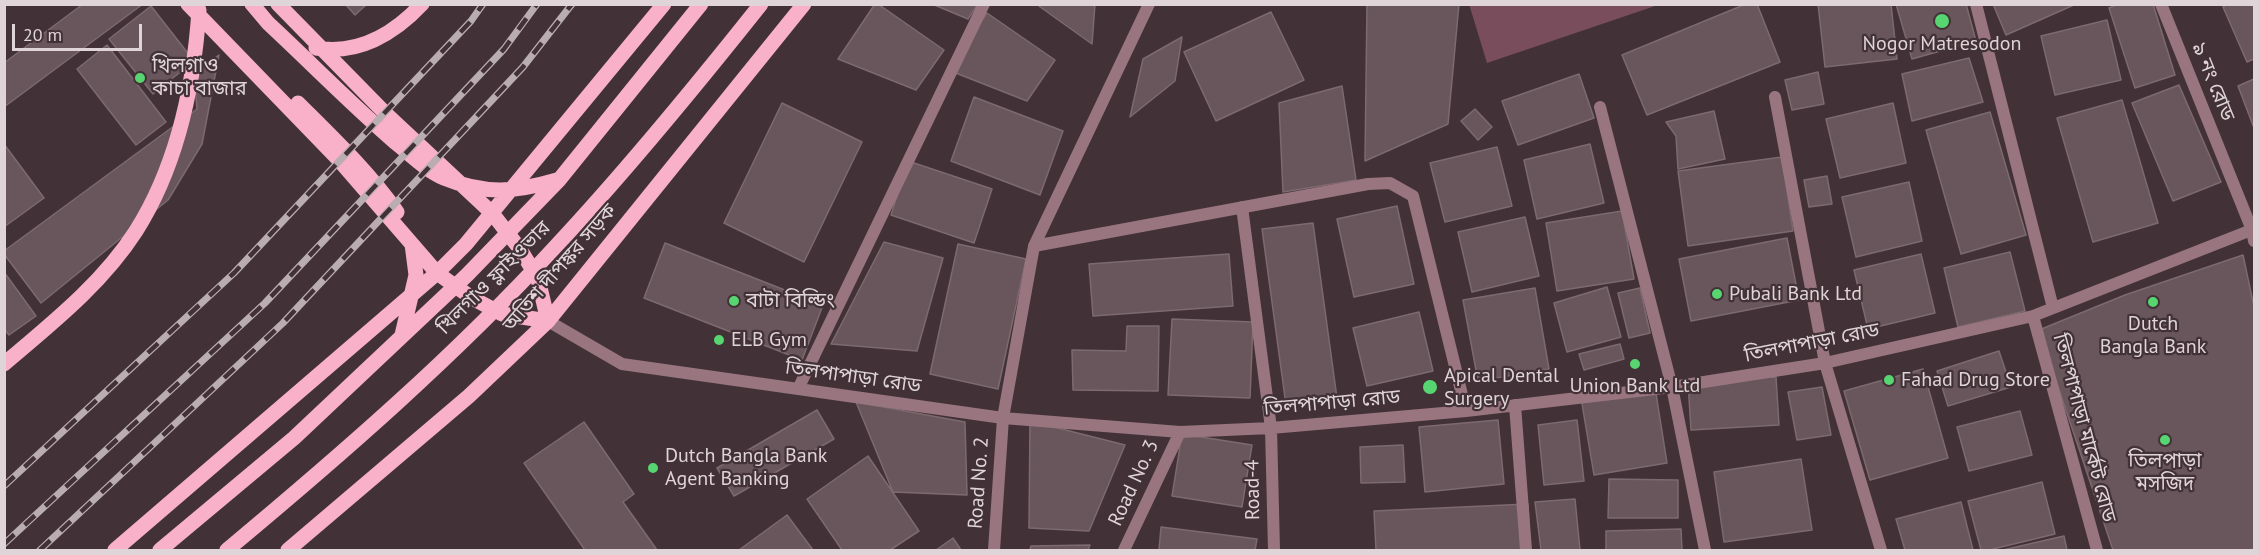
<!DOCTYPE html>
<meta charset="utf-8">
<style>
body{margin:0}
#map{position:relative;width:2259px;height:555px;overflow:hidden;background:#423237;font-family:"PT Sans",sans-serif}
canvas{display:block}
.frame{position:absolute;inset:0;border:6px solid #dfd4d7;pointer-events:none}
.scale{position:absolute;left:12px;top:24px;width:130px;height:27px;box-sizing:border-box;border:3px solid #dfd4d7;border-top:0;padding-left:8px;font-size:18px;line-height:21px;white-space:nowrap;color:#dfd4d7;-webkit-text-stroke:4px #423237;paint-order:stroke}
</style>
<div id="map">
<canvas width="2259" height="555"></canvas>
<div class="frame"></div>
<div class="scale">20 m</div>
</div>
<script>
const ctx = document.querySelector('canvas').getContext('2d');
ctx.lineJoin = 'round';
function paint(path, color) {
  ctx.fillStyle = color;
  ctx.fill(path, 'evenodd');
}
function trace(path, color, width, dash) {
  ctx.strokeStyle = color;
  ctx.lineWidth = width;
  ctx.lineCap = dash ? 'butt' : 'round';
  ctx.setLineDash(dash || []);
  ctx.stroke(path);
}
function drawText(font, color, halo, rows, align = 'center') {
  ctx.font = font + ' "PT Sans","Noto Sans Bengali",sans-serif';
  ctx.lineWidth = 4.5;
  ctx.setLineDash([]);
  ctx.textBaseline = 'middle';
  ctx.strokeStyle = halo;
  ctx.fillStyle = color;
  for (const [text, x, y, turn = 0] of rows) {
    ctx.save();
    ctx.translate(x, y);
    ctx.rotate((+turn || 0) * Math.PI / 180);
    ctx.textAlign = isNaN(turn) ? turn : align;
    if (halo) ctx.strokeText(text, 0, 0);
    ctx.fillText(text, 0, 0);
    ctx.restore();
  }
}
paint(new Path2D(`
 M1469,4H1658V5L1487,63Z`), '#7a4d5d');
const building = new Path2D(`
 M83,4H143L4,107V63Z
 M345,4H367L355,15Z
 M875,4H878L944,50L916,90L838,59Z
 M932,4H978L968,19Z
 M1036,4H1095L1092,44Z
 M1367,4H1459L1448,124L1365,161Z
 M1746,4H1757L1780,62L1647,115L1622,55Z
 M1818,4H1891L1897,59L1825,67Z
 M1896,4H1966L1976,41L1912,59Z
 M1993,4H2076L2006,35Z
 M2119,4H2153L2175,75L2135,88L2109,8Z
 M2228,4H2254V59L2247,62L2223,7Z
 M151,6L194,61L153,94L109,39Z
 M1271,12L1304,80L1216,121L1184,52Z
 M987,13L1055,60L1027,101L948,70Z
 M2107,20L2121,80L2055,95L2041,36Z
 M1182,37L1175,81L1130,117L1143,59Z
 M107,45L166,122L136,145L77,69Z
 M219,55L202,144L168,200L41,303L4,254V251L197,109L194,73Z
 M1969,58L1983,102L1912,121L1902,74Z
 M1818,72L1824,104L1792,110L1785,80Z
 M1579,74L1594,118L1518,145L1502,101Z
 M2254,79V128L2238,86Z
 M2179,85L2221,182L2173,201L2132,103Z
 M1342,86L1356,180L1283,192L1279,103Z
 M974,97L1063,131L1040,195L951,161Z
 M2122,100L2158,223L2093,242L2057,118Z
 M782,103L862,142L804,262L724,223Z
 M1893,103L1906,163L1840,178L1826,119Z
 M1475,109L1492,127L1478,140L1461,121Z
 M1714,111L1725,159L1678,169L1676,136L1666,122Z
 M1990,112L2026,235L1961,254L1926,130Z
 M4,144L44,198L4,227Z
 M1590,144L1604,203L1537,219L1524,160Z
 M1497,147L1512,206L1445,222L1430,163Z
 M1782,157L1793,231L1688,246L1678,171Z
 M908,161L992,189L974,243L891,215Z
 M1827,176L1832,204L1809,207L1804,180Z
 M1909,182L1922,241L1856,257L1842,197Z
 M1397,206L1414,284L1354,297L1337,219Z
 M1622,211L1634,279L1557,291L1546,223Z
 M1525,217L1539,276L1472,292L1458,232Z
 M1313,223L1337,398L1286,405L1262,229Z
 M1787,238L1799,300L1691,321L1679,259Z
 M884,242L943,258L917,351L831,344Z
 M665,243L823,305L802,360L644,298Z
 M958,244L1026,259L998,389L930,374Z
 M2010,252L2025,311L1958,327L1944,268Z
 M1229,254L1233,306L1093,316L1089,264Z
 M1921,254L1935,313L1868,329L1854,270Z
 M2243,255L2254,307V550H2113L2039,330L2125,295Z
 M4,272L36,316L9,335L4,329Z
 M1607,287L1621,337L1567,352L1554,303Z
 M1535,288L1549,369L1478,381L1463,300Z
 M1640,288L1650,333L1629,338L1618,293Z
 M1419,312L1433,371L1367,386L1353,328Z
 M1172,319L1253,322L1250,398L1168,395Z
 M1127,326H1159L1158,391L1073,390L1072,350L1126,351Z
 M1620,344L1624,359L1584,370L1579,354Z
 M1999,351L2011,387L1948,406L1937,371Z
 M1923,369L1948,458L1870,480L1844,391Z
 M1776,377L1779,425L1691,430L1688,382Z
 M1655,387L1667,463L1594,475L1581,398Z
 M1822,387L1831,435L1797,440L1788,392Z
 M856,402L965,422L967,495L893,492Z
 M817,410L834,439L734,496L717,468Z
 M2020,411L2032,455L1969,471L1957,427Z
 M1498,420L1504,484L1425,492L1419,427Z
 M1577,420L1584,481L1544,485L1538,425Z
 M1030,421L1125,445L1089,531L1029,528Z
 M584,422L634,494L623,502L657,550H585L524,463Z
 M1182,434L1252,445L1242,507L1172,496Z
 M1403,445L1405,482L1361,483L1360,447Z
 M868,456L919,531L890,550H842L807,499Z
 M1801,459L1812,530L1724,542L1714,472Z
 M1609,479L1678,480V518H1608Z
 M2042,482L2055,534L1989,550H1981L1968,501Z
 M1575,499L1580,550H1541L1535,502Z
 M1961,502L1973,550H1905L1896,519Z
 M1528,504L1530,550H1376L1374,511Z
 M787,515L813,550H739Z
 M1161,527L1257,539L1255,550H1159Z
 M1681,529L1682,550H1606V531Z
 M2064,536L2067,550H2003Z
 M953,538L961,550H936Z
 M1090,545L1088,550H1030L1031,546Z`);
paint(building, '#68565c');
trace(building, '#7d6a70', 1.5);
trace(new Path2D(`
 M1976,4L2053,308
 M2161,4L2252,230L2254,241
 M1775,97L1825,363L1881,550
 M1600,107L1672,387L1705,550
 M1242,207L1271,428L1274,550
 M1034,246L1368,184L1390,183L1413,196L1466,411
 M2033,316L2097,550
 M548,321L622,364L1003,418L1180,432L1271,428L1466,411L1672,387L1825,363L2033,316L2254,229
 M798,389L984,4
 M1515,405L1526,550
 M994,550L1003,418L1034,246L1149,4
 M1124,550L1180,432`), '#997580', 12);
trace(new Path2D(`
 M188,4L340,161L437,273L472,298L502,314L548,321L538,279L520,249L492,213L385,113L278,4
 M252,4L268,23C311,63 352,105 396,143C411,155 427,171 444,178C485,195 516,192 557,180
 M316,48C358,55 394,34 422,4
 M298,103C333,138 369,172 397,212
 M402,335L416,275L412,244
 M4,364C51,324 102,284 136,231C177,166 194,85 199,10
 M115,550L437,273L466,244L664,4
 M160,550L294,438L467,275L559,180L701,4
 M227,550C341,455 455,356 556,246C628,169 695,87 761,4
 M288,550L469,396L548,321L804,4`), '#f9b0c9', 15);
const rail = new Path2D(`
 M4,486L234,273L471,21L483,4
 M4,544L265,303L504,49L537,4
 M40,550L283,323L523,67L572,4`);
trace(rail, '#b9adb1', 7);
trace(rail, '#423237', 4.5, [14]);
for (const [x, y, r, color] of [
 [1942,21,8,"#57d570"],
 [140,78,6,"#57d570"],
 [1717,294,6,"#57d570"],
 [734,301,6,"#57d570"],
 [2153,302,6,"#57d570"],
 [719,340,6,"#57d570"],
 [1635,364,6,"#57d570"],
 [1889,380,6,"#57d570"],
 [1430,387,8,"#57d570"],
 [2165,440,6,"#57d570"],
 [653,468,6,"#57d570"]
]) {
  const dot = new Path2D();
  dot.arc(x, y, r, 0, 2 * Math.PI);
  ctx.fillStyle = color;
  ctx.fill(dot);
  trace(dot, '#423237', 2);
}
drawText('20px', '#dfd4d7', '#423237', [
 ["Nogor Matresodon",1942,44,"center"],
 ["খিলগাও",152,66],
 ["কাচা বাজার",152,89],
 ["Pubali Bank Ltd",1729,294],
 ["বাটা বিল্ডিং",746,301],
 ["Dutch",2153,324,"center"],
 ["Bangla Bank",2153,347,"center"],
 ["ELB Gym",731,340],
 ["Apical Dental",1444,376],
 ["Surgery",1444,399],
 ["Fahad Drug Store",1901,380],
 ["Union Bank Ltd",1635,386,"center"],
 ["Dutch Bangla Bank",665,456],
 ["Agent Banking",665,479],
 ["তিলপাড়া",2165,461,"center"],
 ["মসজিদ",2165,484,"center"]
], 'left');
drawText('20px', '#dfd4d7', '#423237', [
 ["৯ নং রোড",2213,82,68],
 ["অতিশ দীপঙ্কর সড়ক",560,268,-49],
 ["খিলগাও ফ্লাইওভার",494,278,-45],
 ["তিলপাপাড়া রোড",1812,343,-11],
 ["তিলপাপাড়া রোড",853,377,8],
 ["তিলপাপাড়া রোড",1332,403,-5],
 ["তিলপাপাড়া মার্কেট রোড",2084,428,75],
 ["Road No. 2",979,483,-86],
 ["Road No. 3",1134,483,-65],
 ["Road-4",1253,490,-91]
]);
</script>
